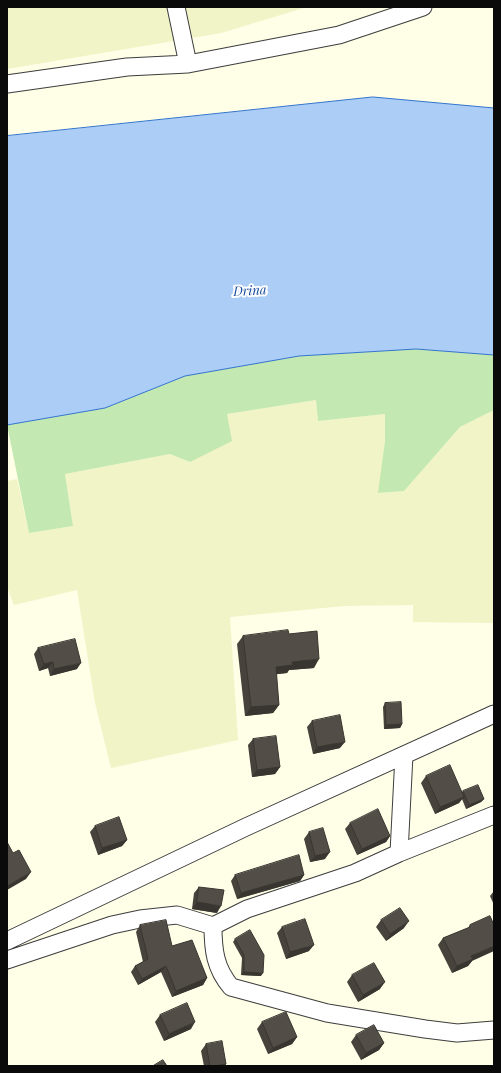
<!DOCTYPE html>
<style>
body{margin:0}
#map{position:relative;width:501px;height:1073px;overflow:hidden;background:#fffee6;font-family:"Playfair Display",serif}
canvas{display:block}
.frame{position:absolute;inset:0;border:8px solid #0a0a0a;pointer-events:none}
</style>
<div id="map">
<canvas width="501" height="1073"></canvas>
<div class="frame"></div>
</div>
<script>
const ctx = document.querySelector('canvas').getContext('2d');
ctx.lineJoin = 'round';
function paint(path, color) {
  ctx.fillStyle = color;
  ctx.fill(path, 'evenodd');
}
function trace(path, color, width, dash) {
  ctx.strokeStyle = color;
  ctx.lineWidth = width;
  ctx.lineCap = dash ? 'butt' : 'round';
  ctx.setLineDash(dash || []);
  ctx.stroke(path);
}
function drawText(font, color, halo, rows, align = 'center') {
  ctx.font = font + ' "Playfair Display",serif';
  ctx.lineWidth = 4;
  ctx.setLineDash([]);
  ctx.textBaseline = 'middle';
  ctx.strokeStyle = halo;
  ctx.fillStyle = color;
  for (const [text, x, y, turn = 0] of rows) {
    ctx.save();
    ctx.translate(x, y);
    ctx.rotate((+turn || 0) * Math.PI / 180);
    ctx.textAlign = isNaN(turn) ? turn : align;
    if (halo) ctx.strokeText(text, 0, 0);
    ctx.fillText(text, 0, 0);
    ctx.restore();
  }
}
paint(new Path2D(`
 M7,7H307L221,33L7,69Z
 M316,400L318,421L385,414V441L379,493L404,491L460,427L494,410V623L413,622V605L344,606L230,617L238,740L111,768L95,703L77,590L14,605L7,587V481L17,479L29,533L73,526L65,474L170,454L190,462L227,414Z`), '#f0f4c7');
paint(new Path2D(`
 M416,349L494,355V410L460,427L404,491L378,493L385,441V414L318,421L316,400L227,414L232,441L190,462L170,454L65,474L73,526L29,533L7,425L105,408L185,376L299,356Z`), '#c4e8b1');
const water = new Path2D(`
 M373,97L494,108V355L416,349L299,356L185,376L105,408L7,425V136Z`);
paint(water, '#abcdf6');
trace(water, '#3274ce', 1);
const minor = new Path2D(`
 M176,7L188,64
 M7,84L127,67L188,64L339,35L423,7
 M399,853L404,755
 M213,926C213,950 215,968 231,987L327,1013L425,1029L457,1033L494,1030
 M7,941L246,827L494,714
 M7,960L112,925L140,919L177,915L213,926L247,909L355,873L399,853L494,815`);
trace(minor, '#3d3d3d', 19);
trace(minor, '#fff', 17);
paint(new Path2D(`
 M289,634L314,668L289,670L287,673L276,674L279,705L273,713L245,716L237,644L243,636Z
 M38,648L77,669L50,676L48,668L39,671L34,654Z
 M385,703L402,724L400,728L384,729L383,707Z
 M312,721L340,748L313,754L307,727Z
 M253,739L280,767L275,774L252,777L248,745Z
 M426,776L462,792L463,791L484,799L481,802L466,809L462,799L459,803L435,814L421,783Z
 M350,823L390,836L386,842L357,855L345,829Z
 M95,826L127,840L122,846L98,855L90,832Z
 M309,832L325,859L310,862L304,839Z
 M235,875H304L300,881L237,899L231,881Z
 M199,887L217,913L192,909L194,893Z
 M494,891V905L490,896Z
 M490,916L472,961L468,966L452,973L438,945L443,938L468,928L470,925Z
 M381,920L404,928L386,941L376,927Z
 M140,925L172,946L207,978L203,985L172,997L161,972L138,985L131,972L135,966L143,962L136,932Z
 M282,927L309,951L286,959L277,933Z
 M235,939L261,976L241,975L242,958L233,942Z
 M352,975L380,989L358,1002L347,982Z
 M160,1015L191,1029L164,1041L155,1022Z
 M262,1022L297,1037L292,1044L268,1054L257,1029Z
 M356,1035L384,1043L379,1050L361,1060L351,1042Z
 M206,1044L226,1064L225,1066H204L201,1051Z`), '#47423c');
paint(new Path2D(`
 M319,659L314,668L289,670L287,673L270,675L276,667L292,662Z
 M53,662L48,668L39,671L44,664Z
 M81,663L77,669L50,676L54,669Z
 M279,705L273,713L245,716L251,707Z
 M402,724L400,728L384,729L386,725Z
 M345,742L340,748L313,754L317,747Z
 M280,767L275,774L252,777L257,770Z
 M464,797L459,803L435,814L440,807Z
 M484,799L481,802L466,809L469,805Z
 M390,836L386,842L357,855L362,849Z
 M127,840L122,846L98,855L102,848Z
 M330,852L325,859L310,862L315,856Z
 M31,872L26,879L7,890V886Z
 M304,875L300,881L237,899L241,893Z
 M197,902L221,906L217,913L192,909Z
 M409,921L404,928L386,941L390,934Z
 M314,945L309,951L286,959L290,952Z
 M494,946V951L472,961L468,966L452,973L457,966L471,956Z
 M166,966L161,972L138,985L142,979Z
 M244,972L263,973L261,976L241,975Z
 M207,978L203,985L172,997L176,991Z
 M385,982L380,989L358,1002L363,995Z
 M195,1022L191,1029L164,1041L169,1034Z
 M297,1037L292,1044L268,1054L273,1048Z
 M384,1043L379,1050L361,1060L366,1053Z
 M226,1064L225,1066H215Z`), '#393631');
const building = new Path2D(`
 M288,630L289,634L317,631L319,659L292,662L293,665L276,667L279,705L251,707L243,636Z
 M75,639L81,663L54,669L53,662L44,664L38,648Z
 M401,702L402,724L386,725L385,703Z
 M340,715L345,742L317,747L312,721Z
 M276,736L280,767L257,770L253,739Z
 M450,765L464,797L440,807L426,776Z
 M478,785L484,799L469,805L463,791Z
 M378,809L390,836L362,849L350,823Z
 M119,817L127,840L102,848L95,826Z
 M323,828L330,852L315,856L309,832Z
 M7,842L13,853L19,850L31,872L7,886Z
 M299,855L304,875L241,893L235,875Z
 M199,887L224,890L221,906L197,902Z
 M400,908L409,921L390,934L381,920Z
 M490,916L494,925V946L471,956L473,959L457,966L443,938L470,927V925Z
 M305,919L314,945L290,952L282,927Z
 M166,920L172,946L192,940L207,978L176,991L166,966L142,979L135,966L148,959L140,925Z
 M250,930L264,955L263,973L244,972V955L235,939Z
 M374,963L385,982L363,995L352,975Z
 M187,1003L195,1022L169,1034L160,1015Z
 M286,1012L297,1037L273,1048L262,1022Z
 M374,1025L384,1043L366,1053L356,1035Z
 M222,1041L226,1064L215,1066H210L206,1044Z
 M163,1060L167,1066H153Z`);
paint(building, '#524d46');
trace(building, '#393631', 1);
drawText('italic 13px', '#14489a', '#fff', [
 ["Drina",250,291,-3]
]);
</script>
